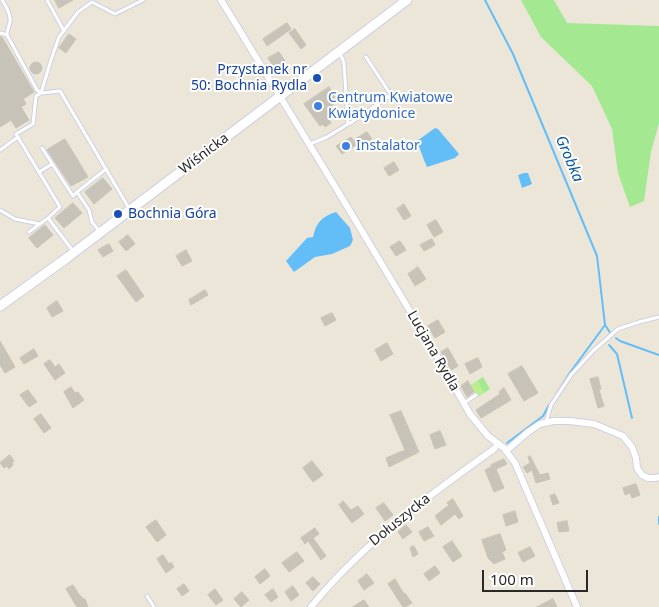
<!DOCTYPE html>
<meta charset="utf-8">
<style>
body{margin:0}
#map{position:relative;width:659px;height:607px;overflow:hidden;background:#ece6d9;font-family:"Noto Sans",sans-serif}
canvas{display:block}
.scale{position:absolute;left:482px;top:570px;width:106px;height:22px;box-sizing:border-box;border:2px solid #292929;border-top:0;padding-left:6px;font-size:15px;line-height:18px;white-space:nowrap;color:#292929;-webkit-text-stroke:4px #fff;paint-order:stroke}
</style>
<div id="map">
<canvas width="659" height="607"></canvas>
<div class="scale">100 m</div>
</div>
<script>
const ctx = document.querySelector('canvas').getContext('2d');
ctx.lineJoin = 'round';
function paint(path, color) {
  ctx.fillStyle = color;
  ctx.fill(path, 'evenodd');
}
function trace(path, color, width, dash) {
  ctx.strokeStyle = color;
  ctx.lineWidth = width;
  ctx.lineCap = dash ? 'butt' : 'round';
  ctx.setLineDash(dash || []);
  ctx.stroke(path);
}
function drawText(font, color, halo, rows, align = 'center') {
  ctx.font = font + ' "Noto Sans",sans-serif';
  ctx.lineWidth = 4;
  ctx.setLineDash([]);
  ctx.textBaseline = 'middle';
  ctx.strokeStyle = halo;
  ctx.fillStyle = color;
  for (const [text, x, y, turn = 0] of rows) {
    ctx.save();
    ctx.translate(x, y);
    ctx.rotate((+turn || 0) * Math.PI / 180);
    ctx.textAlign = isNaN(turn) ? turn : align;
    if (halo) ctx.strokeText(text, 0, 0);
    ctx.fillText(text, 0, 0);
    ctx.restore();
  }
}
paint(new Path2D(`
 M521,0H554L567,23L659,26V123L651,152L644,201L630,207L618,173L612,129L592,86L541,37Z
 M483,377L490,389L484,393L477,381Z`), '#a4e891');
paint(new Path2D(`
 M477,381L484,393L478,397L470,385Z`), '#b9f08b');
paint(new Path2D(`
 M435,128L438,129L459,154L455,158L427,167L424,160L417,141Z
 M524,173H528L532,184L522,188L518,175Z
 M336,212L350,228L353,240L350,246L332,254L315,257L294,272L286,261L307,238L313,237C316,223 322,216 336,212Z`), '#63bef7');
trace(new Path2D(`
 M485,0L513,54L597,256L605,325L611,334
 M616,338L620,341L659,355
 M609,345L617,354L632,418
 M556,395L569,374L605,325
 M507,443L543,416L549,405
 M659,517V524`), '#63bef7', 2);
const building = new Path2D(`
 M55,0H73L59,8Z
 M287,23L291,29L267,46L263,39Z
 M295,29L306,45L301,49L289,33Z
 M69,34L76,39L66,53L59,48Z
 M0,37H2L34,92L23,99L26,104L21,107L29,120L16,128L11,120L0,127Z
 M279,52L285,61L274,67L268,58Z
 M30 68a6 6 0 1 1 12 0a6 6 0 1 1-12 0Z
 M329,87L338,101L328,108L333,117L329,120L331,123L325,127L323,124L320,126L304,104Z
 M367,132L372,139L364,144L362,141L342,154L336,146L351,137L353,140Z
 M65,139L88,177L71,186L47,150Z
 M394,162L399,170L389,176L384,168Z
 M103,178L112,189L94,204L85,192Z
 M73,203L82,213L64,228L55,218Z
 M404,204L411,216L404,220L397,209Z
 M436,220L443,232L434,237L427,225Z
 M45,225L53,235L37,248L29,238Z
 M128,235L135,244L126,251L119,242Z
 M432,239L435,245L424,251L420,245Z
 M400,241L406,250L396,256L390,247Z
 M109,244L113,251L103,257L98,250Z
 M186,250L192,261L182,266L176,256Z
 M418,267L426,279L415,286L408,274Z
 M126,270L144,296L136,302L117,276Z
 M205,290L208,295L191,305L189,300Z
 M57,301L63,311L52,317L47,308Z
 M332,313L336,320L325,326L321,318Z
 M438,320L445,332L435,338L428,326Z
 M0,341L15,367L5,373L0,365Z
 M387,343L393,354L381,361L375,350Z
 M448,348L458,366L451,370L441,352Z
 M34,349L38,356L24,364L20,358Z
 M478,358L482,367L470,374L465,364Z
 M50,360L55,367L59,364L65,373L55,380L44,364Z
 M522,366L538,393L524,401L508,374Z
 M598,377L601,389L599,390L604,406L598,408L590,379Z
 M468,381L474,392L467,397L461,386Z
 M71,387L75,393L78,392L84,400L73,408L64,392Z
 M504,388L511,400L481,418L476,410L500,394L499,392Z
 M28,390L37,402L29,407L20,395Z
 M401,411L419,452L389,467L386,458L405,450L390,415Z
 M41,414L51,428L44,433L34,419Z
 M440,431L446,445L435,449L430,435Z
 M10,455L14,461L12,463L13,465L9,469L7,466L4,468L0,463Z
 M530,456L540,475L548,473L550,479L536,483L532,470L527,473L523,467L530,463L528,457Z
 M504,459L507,464L496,469L504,488L494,492L485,470L491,467V465Z
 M312,461L323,475L313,482L303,468Z
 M636,484L640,495L632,498L630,493L625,495L623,488Z
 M555,494L559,503L553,505L550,496Z
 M453,499L463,516L459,519L455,514L441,525L435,516L449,505L447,503Z
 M343,501L351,510L358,506L364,514L352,523L339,505Z
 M384,503L393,515L385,521L376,508Z
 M515,511L518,522L506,526L503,515Z
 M156,520L166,535L157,542L146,527Z
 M567,521L569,531L559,532L557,523Z
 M406,525L412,532L403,539L398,532Z
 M428,527L434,536L424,541L419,532Z
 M315,528L319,534L313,538L326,556L321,560L308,541L305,544L301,538Z
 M500,534L506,550L502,552L505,559L494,564L488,558L482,540Z
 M452,541L462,556L453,562L443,547Z
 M414,546L418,554L413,557L410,548Z
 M530,547L535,556L523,562L518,553Z
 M297,552L304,561L289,572L282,563Z
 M163,555L169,564L171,562L174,567L166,573L157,559Z
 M435,566L440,573L429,581L424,574Z
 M265,569L270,576L260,584L255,577Z
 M367,574L374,583L364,590L358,581Z
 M313,577L320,584L313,591L306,583Z
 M395,579L404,594L405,593L412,603L405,607H403L388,584Z
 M184,584L189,591L182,596L177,589Z
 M73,585L80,596H81L83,599H85L88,607H77L66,589Z
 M293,586L299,595L291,601L285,592Z
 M215,589L223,600L216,605L208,595Z
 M273,589L278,597L271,602L265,595Z
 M242,592L249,600L241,607L234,599Z
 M553,599L557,607H537Z
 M364,600L369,607H353Z`);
paint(building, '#c7c3b9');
trace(building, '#c8c3b3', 1);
const service = new Path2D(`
 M2,0C6,6 11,15 10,22C9,27 7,29 7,35L37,90L41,93L60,91L130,210
 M47,0L64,31
 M0,34L1,33L7,35
 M349,124L391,95L366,57
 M310,144L327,137L348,124L344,64L343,60L339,52
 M42,148L73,196L77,192
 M0,150L18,137
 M39,172L52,164
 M0,210L15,219L40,224
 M29,232L48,218
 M100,232L92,222L89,210L77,192L106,169
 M73,251L48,218L60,207L16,134L33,124L36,96L41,93L51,60L59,37L78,12L92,2L115,14L143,0
 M464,403L476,395
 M546,422L551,405L571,375L593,351L618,329L639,322L659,317
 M147,596L154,607`);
const minor = new Path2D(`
 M221,0L336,188L437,356L470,414L488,436L504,448L515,463L577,607
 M506,451L528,432L540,424L553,421H570L594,424L623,436L632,447L636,458L637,468L642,475L648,478H656L659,477
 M311,607C362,544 428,496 494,449L498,444`);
const secondary = new Path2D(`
 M0,306L68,257L407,0`);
trace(service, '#ced0e3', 5);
trace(minor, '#ced0e3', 8);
trace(secondary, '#ced0e3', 11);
trace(service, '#fff', 3);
trace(minor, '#fff', 6);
trace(secondary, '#fff', 9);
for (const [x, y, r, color] of [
 [317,78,5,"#1a4fb4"],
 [318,106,5,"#3f7fe0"],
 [346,146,5,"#3f7fe0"],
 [118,214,5,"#1a4fb4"]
]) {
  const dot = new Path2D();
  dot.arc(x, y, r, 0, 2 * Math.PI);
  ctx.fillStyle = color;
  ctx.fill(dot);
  trace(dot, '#fff', 2);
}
drawText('14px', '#164399', '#fff', [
 ["Przystanek nr",307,70],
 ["50: Bochnia Rydla",307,86],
 ["Bochnia Góra",128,214,"left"]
], 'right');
drawText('14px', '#366cbe', '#fff', [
 ["Centrum Kwiatowe",328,98],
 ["Kwiatydonice",328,114],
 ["Instalator",356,146]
], 'left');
drawText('14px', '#292929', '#fff', [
 ["Wiśnicka",204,154,-37],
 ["Lucjana Rydla",433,351,60],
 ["Dołuszycka",400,520,-39]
]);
drawText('italic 15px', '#0358a2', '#fff', [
 ["Grobka",569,159,67]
]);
</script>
